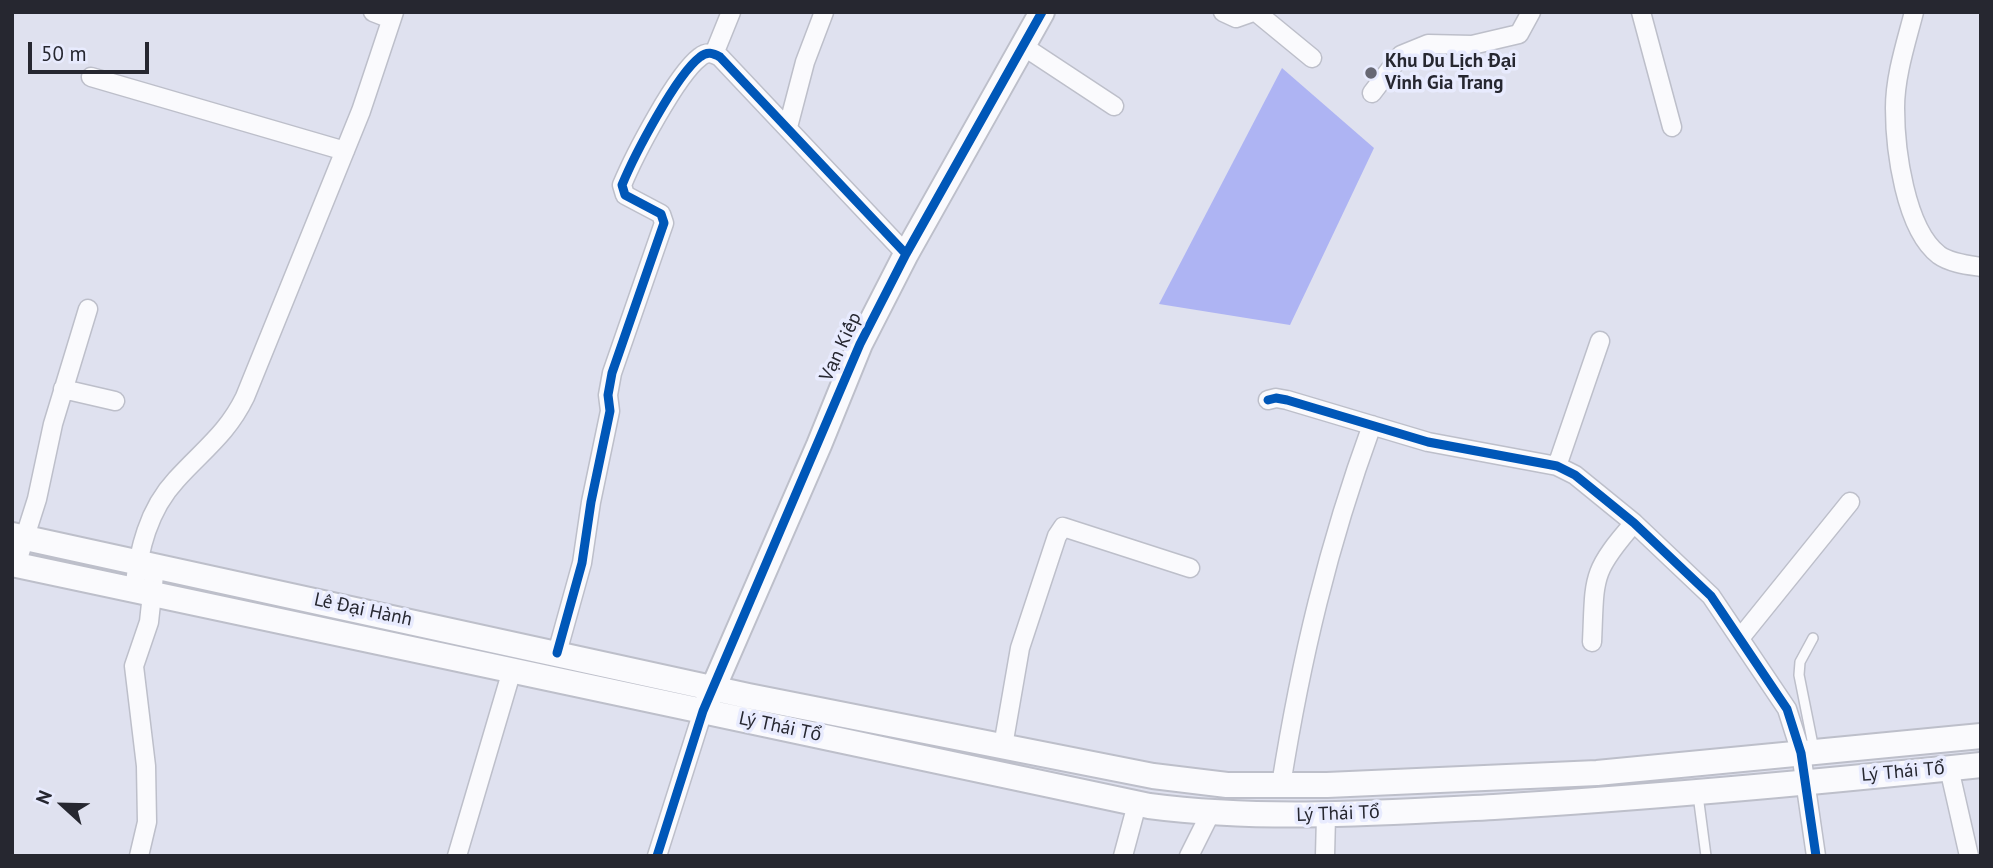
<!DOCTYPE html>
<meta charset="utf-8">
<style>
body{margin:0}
#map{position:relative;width:1993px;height:868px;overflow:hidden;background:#dfe1ef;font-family:"PT Sans",sans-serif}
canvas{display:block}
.frame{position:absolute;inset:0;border:14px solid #262730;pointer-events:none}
.north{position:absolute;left:28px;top:770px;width:70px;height:70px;-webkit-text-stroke:5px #e8ebfe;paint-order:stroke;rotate:292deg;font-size:19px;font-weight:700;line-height:28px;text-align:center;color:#262730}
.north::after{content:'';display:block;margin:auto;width:24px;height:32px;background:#262730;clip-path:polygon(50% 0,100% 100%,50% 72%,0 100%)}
.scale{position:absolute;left:28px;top:42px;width:121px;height:32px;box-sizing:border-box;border:4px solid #262730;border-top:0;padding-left:9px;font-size:21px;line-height:24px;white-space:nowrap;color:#262730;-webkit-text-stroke:5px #e8ebfe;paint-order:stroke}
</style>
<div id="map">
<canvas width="1993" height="868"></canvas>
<div class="frame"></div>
<div class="north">N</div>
<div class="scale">50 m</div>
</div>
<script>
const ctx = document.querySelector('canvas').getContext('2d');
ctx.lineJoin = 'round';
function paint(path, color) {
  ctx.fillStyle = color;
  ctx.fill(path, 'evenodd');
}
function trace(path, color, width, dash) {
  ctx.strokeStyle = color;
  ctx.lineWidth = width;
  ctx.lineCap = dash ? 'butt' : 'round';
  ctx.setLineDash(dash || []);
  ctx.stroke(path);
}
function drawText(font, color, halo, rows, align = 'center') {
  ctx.font = font + ' "PT Sans",sans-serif';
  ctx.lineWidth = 7;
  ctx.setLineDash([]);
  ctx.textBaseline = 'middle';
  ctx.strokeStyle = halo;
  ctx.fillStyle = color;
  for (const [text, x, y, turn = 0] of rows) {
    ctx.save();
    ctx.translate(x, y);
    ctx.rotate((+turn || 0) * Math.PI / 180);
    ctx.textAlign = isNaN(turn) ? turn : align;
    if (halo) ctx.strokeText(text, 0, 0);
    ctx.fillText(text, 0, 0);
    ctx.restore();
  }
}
paint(new Path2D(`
 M1282,68L1374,148L1290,325L1159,304Z`), '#aeb4f3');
const lane = new Path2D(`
 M1813,638L1800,662L1799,675L1814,750
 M1698,795L1706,856`);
const street = new Path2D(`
 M373,12L391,19
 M1223,12L1236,18L1253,12
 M1256,12L1312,58
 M1641,12L1672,127
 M1914,12C1906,43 1895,76 1895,108C1895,149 1905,229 1939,255C1950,263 1968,265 1981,267
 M1023,46L1114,106
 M714,54L731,12
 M91,77L345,151
 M1372,93L1401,55L1428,44L1472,45L1519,34L1531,12
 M788,127L805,62L824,12
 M63,389L115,401
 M1268,400L1276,398L1287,400L1428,442L1557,466L1575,475L1634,523L1711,596L1787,709L1801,753L1816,856
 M1557,466L1600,341
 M16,565L37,499L53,424L88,309
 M134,589C139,550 148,510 176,480C203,450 227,434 245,397L361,111L394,12
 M1741,637L1850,502
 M1592,642C1595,578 1590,573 1634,523
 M557,653L582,563L591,502L610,411L608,395L612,373L664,223L661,214L625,195L622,185C634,156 676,75 700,57C707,51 713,53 720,57L906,254
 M1003,746L1020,648L1057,536L1063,527L1190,568
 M1949,768L1969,856
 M1281,785C1301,659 1328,545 1372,425
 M139,856L147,822L146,766L134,666L149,622L155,566
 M457,856L512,670
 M657,856L703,711
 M1123,856L1137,804
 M1189,856L1210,814
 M1325,856L1326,816`);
const secondary = new Path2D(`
 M12,535L748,696L1153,776L1227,785H1327L1597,773L1981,736
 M12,564L1149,806C1264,821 1378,813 1494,807C1656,797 1819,782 1981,765
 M708,700L819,445L860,344L906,254L1042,12`);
trace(lane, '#bdbfca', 12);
trace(street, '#bdbfca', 21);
trace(secondary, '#bdbfca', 28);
trace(lane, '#fafafd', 9);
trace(street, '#fafafd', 18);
trace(secondary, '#fafafd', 24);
trace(new Path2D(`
 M1268,400L1276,398L1287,400L1428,442L1557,466L1575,475L1634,523L1711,596L1787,709L1801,753L1816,856
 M557,653L582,563L591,502L610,411L608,395L612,373L664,223L661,214L625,195L622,185C634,156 676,75 700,57C707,51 713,53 720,57L906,254
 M657,856L703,711L860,344L906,254L1042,12`), '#0057b8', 9);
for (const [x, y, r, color] of [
 [1371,73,7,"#676873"]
]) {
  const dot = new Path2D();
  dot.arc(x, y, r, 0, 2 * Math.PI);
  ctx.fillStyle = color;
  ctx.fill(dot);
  trace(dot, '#e8ebfe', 2.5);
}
drawText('bold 19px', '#262730', '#e8ebfe', [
 ["Khu Du Lịch Đại",1385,62],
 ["Vinh Gia Trang",1385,84]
], 'left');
drawText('19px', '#262730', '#e8ebfe', [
 ["Vạn Kiếp",841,347,-65],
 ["Lê Đại Hành",363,610,12],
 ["Lý Thái Tổ",780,727,12],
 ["Lý Thái Tổ",1903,772,-5],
 ["Lý Thái Tổ",1338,814,-2]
]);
</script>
